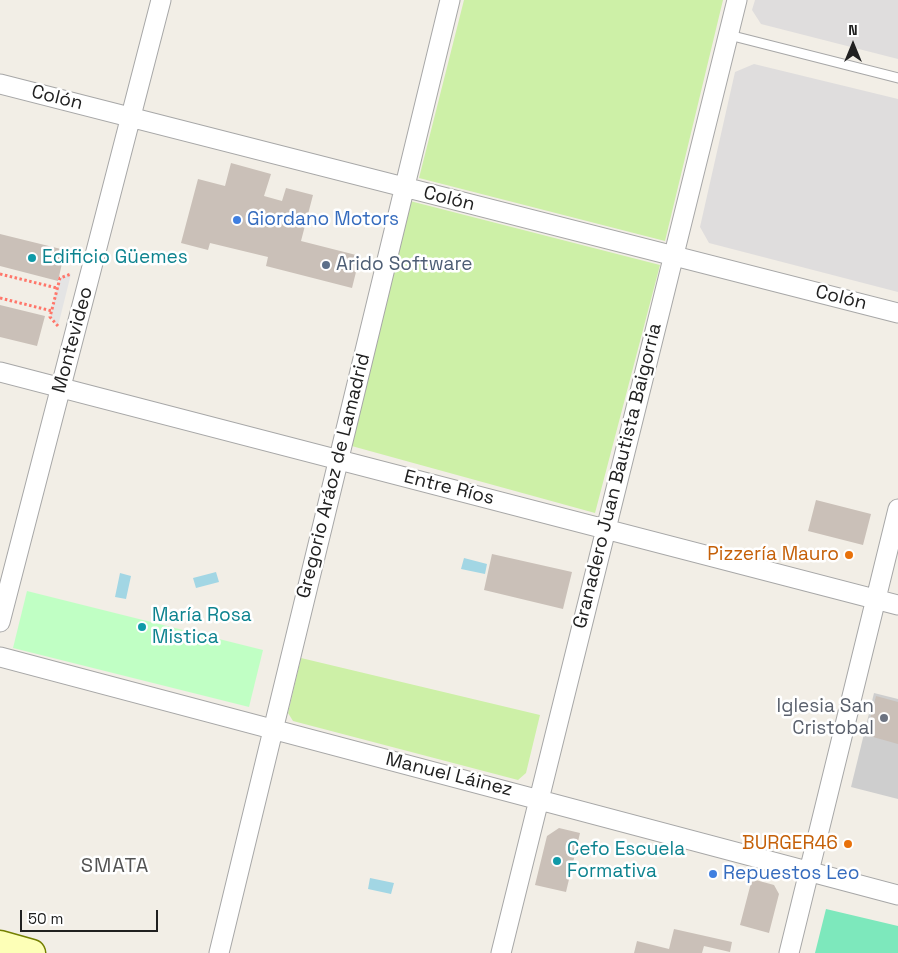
<!DOCTYPE html>
<meta charset="utf-8">
<style>
body{margin:0}
#map{position:relative;width:898px;height:953px;overflow:hidden;background:#f2eee6;font-family:"Space Grotesk",sans-serif}
canvas{display:block}
.north{position:absolute;left:828px;top:20px;width:50px;height:50px;-webkit-text-stroke:4px #fff;paint-order:stroke;rotate:0deg;font-size:14px;font-weight:700;line-height:20px;text-align:center;color:#202020}
.north::after{content:'';display:block;margin:auto;width:18px;height:22px;background:#202020;clip-path:polygon(50% 0,100% 100%,50% 72%,0 100%)}
.scale{position:absolute;left:20px;top:910px;width:138px;height:22px;box-sizing:border-box;border:2px solid #202020;border-top:0;padding-left:6px;font-size:15px;line-height:18px;white-space:nowrap;color:#202020;-webkit-text-stroke:4px #fff;paint-order:stroke}
</style>
<div id="map">
<canvas width="898" height="953"></canvas>
<div class="north">N</div>
<div class="scale">50 m</div>
</div>
<script>
const ctx = document.querySelector('canvas').getContext('2d');
ctx.lineJoin = 'round';
function paint(path, color) {
  ctx.fillStyle = color;
  ctx.fill(path, 'evenodd');
}
function trace(path, color, width, dash) {
  ctx.strokeStyle = color;
  ctx.lineWidth = width;
  ctx.lineCap = dash ? 'butt' : 'round';
  ctx.setLineDash(dash || []);
  ctx.stroke(path);
}
function drawText(font, color, halo, rows, align = 'center') {
  ctx.font = font + ' "Space Grotesk",sans-serif';
  ctx.lineWidth = 5;
  ctx.setLineDash([]);
  ctx.textBaseline = 'middle';
  ctx.strokeStyle = halo;
  ctx.fillStyle = color;
  for (const [text, x, y, turn = 0] of rows) {
    ctx.save();
    ctx.translate(x, y);
    ctx.rotate((+turn || 0) * Math.PI / 180);
    ctx.textAlign = isNaN(turn) ? turn : align;
    if (halo) ctx.strokeText(text, 0, 0);
    ctx.fillText(text, 0, 0);
    ctx.restore();
  }
}
paint(new Path2D(`
 M755,0H898V59L761,24L752,10Z
 M754,64L898,99V292L709,243L700,227L735,72Z`), '#dfdddd');
paint(new Path2D(`
 M874,693L898,699V799L851,787Z`), '#cecece');
paint(new Path2D(`
 M464,0H723L665,241L419,178Z
 M410,201L660,265L595,513L348,445Z
 M301,658L540,715L526,773L518,780L293,721L288,713Z`), '#cdf0a7');
paint(new Path2D(`
 M27,591L263,650L249,707L13,648Z`), '#c0ffc4');
paint(new Path2D(`
 M826,909L898,926V953H815Z`), '#7de8bc');
paint(new Path2D(`
 M71,274L58,326L50,317L57,288L61,277Z`), '#e4e4e4');
paint(new Path2D(`
 M464,558L487,564L485,574L461,569Z
 M216,572L219,582L196,588L193,578Z
 M120,573L131,576L126,599L115,597Z
 M370,878L394,883L391,894L368,889Z`), '#a2d6e4');
paint(new Path2D(`
 M231,163L271,174L264,196L282,201L286,188L313,195L301,241L360,256L352,288L266,266L268,257L210,243L208,250L181,243L198,179L225,186Z
 M0,234L65,250L58,281L0,266Z
 M0,305L45,316L37,346L0,337Z
 M816,500L871,514L863,545L808,531Z
 M492,554L572,572L563,609L484,590Z
 M876,696L898,702V744L866,735Z
 M559,828L580,833L566,892L535,885L547,836Z
 M752,879L774,885L779,894L769,933L740,925Z
 M674,929L732,942L730,952L704,946L702,953H634L637,941L669,949Z`), '#cac0b8');
const service = new Path2D(`
 M729,35L898,78`);
const minor = new Path2D(`
 M0,84L898,313
 M0,372L898,605
 M0,622L161,0
 M0,657L898,895
 M219,953L450,0
 M501,953L737,0
 M789,953L898,509`);
const secondary = new Path2D(`
 M0,944L32,953`);
trace(service, '#a7a7a7', 11);
trace(minor, '#a7a7a7', 21);
trace(secondary, '#747f00', 29);
trace(new Path2D(`
 M0,274L57,288
 M0,298L52,311
 M58,326L50,317L60,278L71,274`), '#ff766a', 3, [2.5, 2.5]);
trace(service, '#fff', 9);
trace(minor, '#fff', 19);
trace(secondary, '#fdffb7', 26);
for (const [x, y, r, color] of [
 [237,220,5,"#3f7fe0"],
 [32,258,5,"#0f9aa8"],
 [326,265,5,"#5c6f8a"],
 [849,555,5,"#e8710a"],
 [142,627,5,"#0f9aa8"],
 [884,718,5,"#6b7280"],
 [848,844,5,"#e8710a"],
 [557,861,5,"#0f9aa8"],
 [713,874,5,"#3f7fe0"]
]) {
  const dot = new Path2D();
  dot.arc(x, y, r, 0, 2 * Math.PI);
  ctx.fillStyle = color;
  ctx.fill(dot);
  trace(dot, '#fff', 2);
}
drawText('19px', '#202020', '#fff', [
 ["Colón",57,98,14],
 ["Colón",449,199,14],
 ["Colón",841,298,14],
 ["Montevideo",73,340,-75],
 ["Gregorio Aráoz de Lamadrid",334,476,-76],
 ["Granadero Juan Bautista Baigorria",618,476,-76],
 ["Entre Ríos",449,488,14],
 ["Manuel Láinez",449,775,14]
]);
drawText('19px', '#366cbe', '#fff', [
 ["Giordano Motors",247,220],
 ["Repuestos Leo",723,874]
], 'left');
drawText('19px', '#0d838f', '#fff', [
 ["Edificio Güemes",42,258],
 ["María Rosa",152,616],
 ["Mistica",152,638],
 ["Cefo Escuela",567,850],
 ["Formativa",567,872]
], 'left');
drawText('19px', '#4e5e75', '#fff', [
 ["Arido Software",336,265]
], 'left');
drawText('19px', '#c56008', '#fff', [
 ["Pizzería Mauro",839,555],
 ["BURGER46",838,844]
], 'right');
drawText('19px', '#5b616d', '#fff', [
 ["Iglesia San",874,707],
 ["Cristobal",874,729]
], 'right');
ctx.letterSpacing = '1px';
drawText('20px', '#535353', '#fff', [
 ["SMATA",115,867]
]);
ctx.letterSpacing = '0px';
</script>
